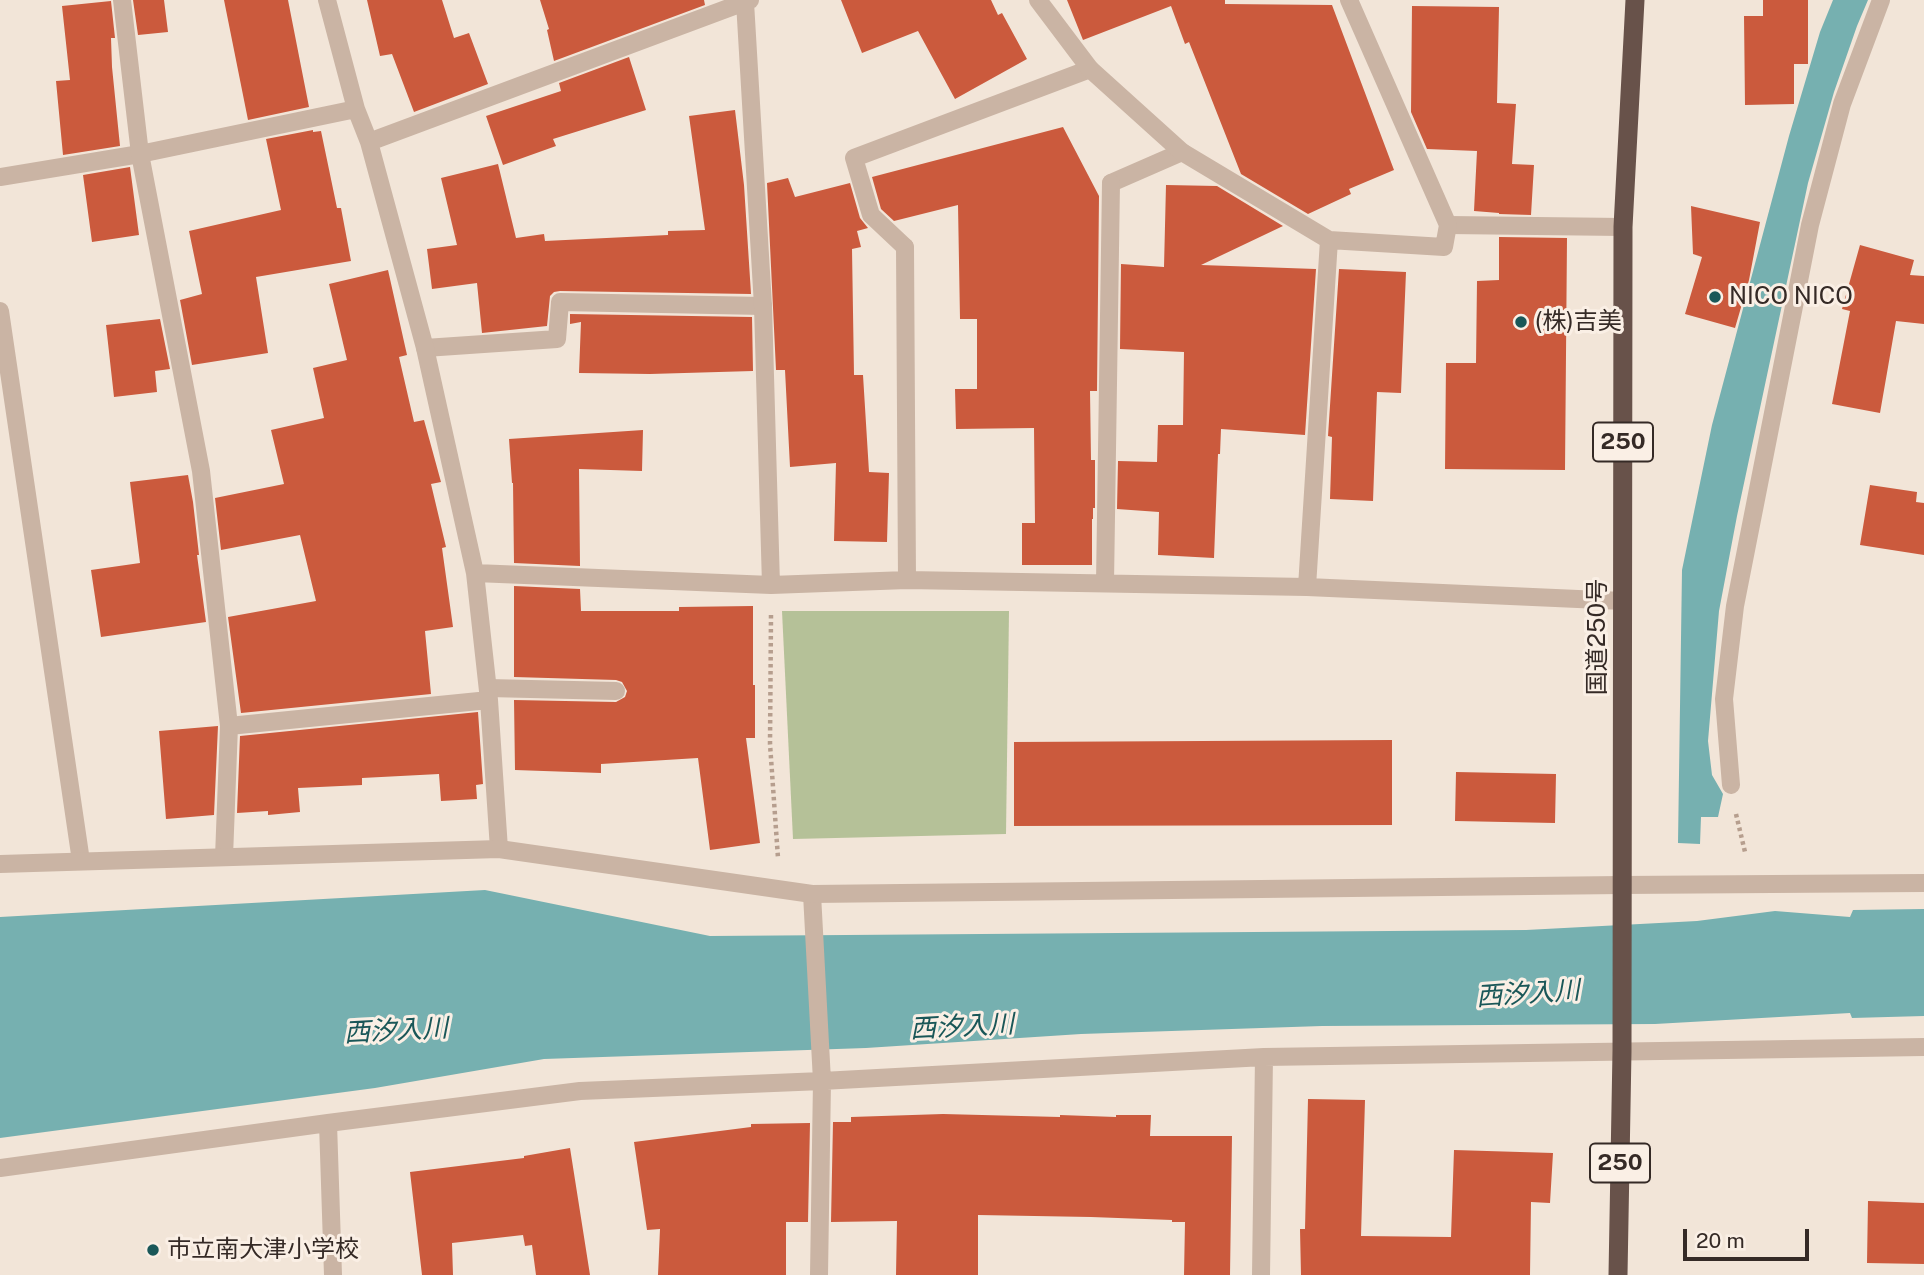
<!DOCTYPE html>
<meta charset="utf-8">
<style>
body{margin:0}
#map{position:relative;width:1924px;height:1275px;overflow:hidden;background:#f2e5d8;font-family:"Public Sans",sans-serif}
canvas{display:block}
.scale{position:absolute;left:1683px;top:1229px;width:126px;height:32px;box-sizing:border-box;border:4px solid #352a26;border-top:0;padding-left:9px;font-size:21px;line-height:24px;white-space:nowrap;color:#352a26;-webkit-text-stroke:5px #faefe5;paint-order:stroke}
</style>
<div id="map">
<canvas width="1924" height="1275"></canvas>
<div class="scale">20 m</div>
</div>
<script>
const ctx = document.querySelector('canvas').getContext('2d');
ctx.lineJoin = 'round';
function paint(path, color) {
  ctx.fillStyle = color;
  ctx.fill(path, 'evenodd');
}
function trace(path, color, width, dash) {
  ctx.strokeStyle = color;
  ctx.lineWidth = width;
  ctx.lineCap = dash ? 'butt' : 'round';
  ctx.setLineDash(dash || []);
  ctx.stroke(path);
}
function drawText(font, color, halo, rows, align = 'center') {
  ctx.font = font + ' "Public Sans","Noto Sans JP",sans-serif';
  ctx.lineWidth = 6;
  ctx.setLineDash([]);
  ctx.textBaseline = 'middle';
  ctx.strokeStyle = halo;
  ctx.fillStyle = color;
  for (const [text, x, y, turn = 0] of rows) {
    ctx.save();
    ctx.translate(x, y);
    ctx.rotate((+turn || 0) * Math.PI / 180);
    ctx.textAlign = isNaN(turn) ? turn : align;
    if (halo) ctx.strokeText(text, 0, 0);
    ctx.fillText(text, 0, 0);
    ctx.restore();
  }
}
paint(new Path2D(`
 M782,611H1009L1006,834L793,839Z`), '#b5c198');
paint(new Path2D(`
 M1833,0H1868L1857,26L1834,92L1808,183L1737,516L1719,611L1708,741L1712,775L1723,794L1718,817H1701L1700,844L1678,843L1682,570L1712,425L1789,136L1820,32Z
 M485,890L710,936L1526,930L1697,921L1775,911L1850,917L1853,910L1924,909V1016L1852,1018L1850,1013L1655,1024L1322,1026L1081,1034L866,1048L544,1059L375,1088L0,1138V917Z`), '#76b0b0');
paint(new Path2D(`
 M133,0H164L168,32L138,35Z
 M224,0H288L309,107L248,120Z
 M367,0H442L454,38L469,33L488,84L414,112L392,54L380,56Z
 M540,0H704L705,5L554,61L547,30L549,29Z
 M841,0H991L998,15L1002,13L1027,59L955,99L918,31L862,53Z
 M1067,0H1225V4L1332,5L1394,170L1349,189L1351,194L1308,214L1241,174L1189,42L1185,44L1171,6L1083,40Z
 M1763,0H1808V64H1794V104L1745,105L1744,16H1763Z
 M111,1L115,38H111L112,67L120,146L63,155L56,81L70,80L62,6Z
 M1412,6L1499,7L1497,103L1516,104L1512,164L1534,165L1531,215L1499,214V213L1474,211L1477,151L1427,149L1411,112Z
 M629,57L646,110L553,139L556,146L503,165L486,116L561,91L559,83Z
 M735,110L744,185L751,294L560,291L554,292L550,296L547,326L482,333L477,283L432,289L427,249L457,245L441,178L498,164L516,238L544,234L545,241L668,235V231L705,230L689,116Z
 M1063,127L1099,196L1097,391H1090L1091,460H1095V508H1093V519H1092V565H1022V523H1035L1034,428L956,429L955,389H977V319H960L958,205L894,221L881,209L872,177Z
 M313,130V132L321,131L337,208H341L351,261L256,277L268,353L192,365L180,300L202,294L189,231L281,210L266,139Z
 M130,167L139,235L92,242L83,175Z
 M788,178L795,197L850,183L860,218L868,228L857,231L861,247L852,249L854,375H863L869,472L889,473L887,542L834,541L836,463L790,467L785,370H776L767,183Z
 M1166,185L1217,186L1283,226L1201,265L1316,269L1305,435L1221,429L1220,454H1218L1214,558L1158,555L1159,512L1117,509L1118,461L1157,462L1158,425H1183L1184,352L1120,349L1121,264L1164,267Z
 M1691,206L1760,222L1749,280L1735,328L1685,314L1702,257L1693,254Z
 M1499,237L1567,238L1565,470L1445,469L1446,363H1476L1477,281L1499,280Z
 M1860,245L1914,260L1910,275L1924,276V324L1896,321L1880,413L1832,404L1850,311L1842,309Z
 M1339,269L1406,272L1401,393L1377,392L1373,501L1330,499L1332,437L1328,436Z
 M388,270L407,355L399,357L414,422L424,420L441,482L431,484L446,547L442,548L453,627L425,631L431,694L241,713L228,617L316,601L300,535L221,550L215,498L284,484L271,430L324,418L313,368L347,360L329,284Z
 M570,314L752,317L753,371L650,374L579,373L581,322L570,324Z
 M160,319L170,369L155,371L157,392L114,397L106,325Z
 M643,430L642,471L579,469L580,566L514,563L513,483H512L509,439Z
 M188,475L193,502L199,555H197L206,622L101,637L91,570L140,563L130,482Z
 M1870,485L1917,492L1916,502L1924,503V555L1860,545Z
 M514,586L580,589L581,611H679V607L753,606V685H755V738H746L760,843L710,850L698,758L601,764V773L515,770L514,700L616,702L625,697L627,691L622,682L616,680L514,677Z
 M478,712L483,784L476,785L477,799L441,801L439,774L362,778V785L298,788L300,812L268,815V811L237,813L240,736Z
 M218,726L214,815L166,819L159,731Z
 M1392,740V825L1014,826V742Z
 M1456,772L1556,774L1555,823L1455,821Z
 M1308,1099L1365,1100L1361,1236L1451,1237L1454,1150L1553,1153L1550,1203L1531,1202L1530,1275H1301L1300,1229H1305Z
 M943,1114L1060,1117V1115L1116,1117V1115H1151L1150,1136H1232L1230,1275H1184L1185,1222H1172V1220L1091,1217L978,1215V1275H896L897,1221L831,1222L833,1122H851V1117Z
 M810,1123L808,1222H786V1275H658L660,1229L647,1230L634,1142L751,1127V1124Z
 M570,1148L590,1275H536L532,1245L525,1246L523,1235L452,1243L453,1275H422L410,1172L524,1158V1156Z
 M1868,1201L1924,1203V1264L1867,1263Z`), '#cb5a3d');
trace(new Path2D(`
 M771,615L770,744L778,858
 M1736,814L1745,852`), '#b69e8e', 4.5, [3.5, 3.5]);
trace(new Path2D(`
 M0,177L140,154
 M1111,183L1182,152
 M1448,225L1623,227
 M905,247L871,215L854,158L1090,69
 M425,348L557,339L560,302L763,306
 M488,688L616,691`), '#cab4a4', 18);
trace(new Path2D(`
 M122,0L140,154L201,471L229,726L224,857
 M327,0L356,109L369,142L425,348L475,573L489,700L499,849
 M1038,0L1090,69L1182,152L1329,240L1444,247L1448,225L1349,0
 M745,2L763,306L771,585
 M369,142L750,0
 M140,154L356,109
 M905,247L907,580
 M0,311L81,861
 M475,573L771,585L907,580L1307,587L1623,601
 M1105,583L1111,183
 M1307,587L1329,240
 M229,726L489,700
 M1731,785L1724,699L1735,606L1810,225L1842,104L1881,0
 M1621,885L1924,883
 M812,894L822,1081L819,1275
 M328,1123L333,1275
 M0,1168L328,1123L580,1091L822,1081L1264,1057L1924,1047
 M1261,1275L1264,1057`), '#cab4a4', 18);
trace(new Path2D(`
 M0,864L499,849L812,894L1621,885`), '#cab4a4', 18);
trace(new Path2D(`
 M1618,1275L1622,1051L1623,227L1635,0`), '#68524a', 19);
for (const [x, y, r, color] of [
 [1715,297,7,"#1a5758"],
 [1521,322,7,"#1a5758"],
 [153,1250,7,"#1a5758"]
]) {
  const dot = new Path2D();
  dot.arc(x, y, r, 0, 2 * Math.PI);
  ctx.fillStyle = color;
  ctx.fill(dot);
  trace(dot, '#faefe5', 2.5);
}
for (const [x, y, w] of [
 [1623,442,60],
 [1620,1163,60]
]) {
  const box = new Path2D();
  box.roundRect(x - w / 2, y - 19.5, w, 39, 5);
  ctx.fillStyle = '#faefe5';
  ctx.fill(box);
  trace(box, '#352a26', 2);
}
drawText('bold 23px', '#352a26', null, [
 ["250",1623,442],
 ["250",1620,1163]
]);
drawText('24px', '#352a26', '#faefe5', [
 ["NICO NICO",1729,297],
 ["(株)吉美",1535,322],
 ["市立南大津小学校",167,1250]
], 'left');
drawText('24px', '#352a26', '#faefe5', [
 ["国道250号",1598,637,-90]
]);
drawText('italic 26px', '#1a5758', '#faefe5', [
 ["西汐入川",1528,994,-4],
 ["西汐入川",962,1027,-3],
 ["西汐入川",396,1031,-3]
]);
</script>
